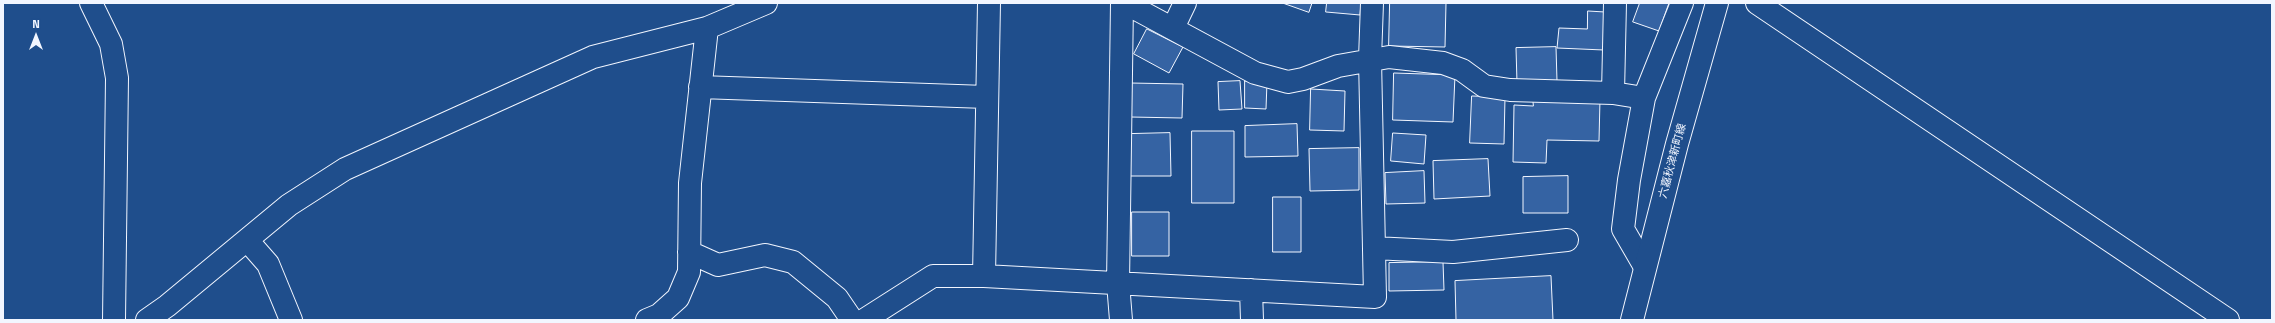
<!DOCTYPE html>
<meta charset="utf-8">
<style>
body{margin:0}
#map{position:relative;width:2275px;height:323px;overflow:hidden;background:#1f4e8c;font-family:"Titillium Web",sans-serif}
canvas{display:block}
.frame{position:absolute;inset:0;border:4px solid #f2f6ff;pointer-events:none}
.north{position:absolute;left:16px;top:16px;width:40px;height:40px;-webkit-text-stroke:3px #1f4e8c;paint-order:stroke;rotate:0deg;font-size:11px;font-weight:700;line-height:16px;text-align:center;color:#f2f6ff}
.north::after{content:'';display:block;margin:auto;width:14px;height:18px;background:#f2f6ff;clip-path:polygon(50% 0,100% 100%,50% 72%,0 100%)}
</style>
<div id="map">
<canvas width="2275" height="323"></canvas>
<div class="frame"></div>
<div class="north">N</div>
</div>
<script>
const ctx = document.querySelector('canvas').getContext('2d');
ctx.lineJoin = 'round';
function paint(path, color) {
  ctx.fillStyle = color;
  ctx.fill(path, 'evenodd');
}
function trace(path, color, width, dash) {
  ctx.strokeStyle = color;
  ctx.lineWidth = width;
  ctx.lineCap = dash ? 'butt' : 'round';
  ctx.setLineDash(dash || []);
  ctx.stroke(path);
}
function drawText(font, color, halo, rows, align = 'center') {
  ctx.font = font + ' "Titillium Web","Noto Sans JP",sans-serif';
  ctx.lineWidth = 3;
  ctx.setLineDash([]);
  ctx.textBaseline = 'middle';
  ctx.strokeStyle = halo;
  ctx.fillStyle = color;
  for (const [text, x, y, turn = 0] of rows) {
    ctx.save();
    ctx.translate(x, y);
    ctx.rotate((+turn || 0) * Math.PI / 180);
    ctx.textAlign = isNaN(turn) ? turn : align;
    if (halo) ctx.strokeText(text, 0, 0);
    ctx.fillText(text, 0, 0);
    ctx.restore();
  }
}
const building = new Path2D(`
 M1283,3H1312L1309,12Z
 M1327,3H1361L1360,15L1326,12Z
 M1390,3H1446L1445,47L1389,46Z
 M1640,3H1669L1659,31L1633,22Z
 M1588,11L1605,12L1604,50L1557,48L1559,28L1587,29Z
 M1147,29L1183,47L1169,73L1134,54Z
 M1556,47L1557,81L1517,83L1516,48Z
 M1394,73L1455,75L1453,122L1393,120Z
 M1240,81L1242,109L1219,110L1218,82Z
 M1245,81L1267,82L1266,109L1245,108Z
 M1130,83L1183,84L1182,118L1130,117Z
 M1311,89L1345,91L1344,131L1310,130Z
 M1472,96L1505,97L1504,144L1470,143Z
 M1533,98L1600,99L1599,141L1547,140L1546,163L1513,162L1514,105L1533,106Z
 M1297,124L1298,156L1245,157V126Z
 M1192,131H1234V203H1192Z
 M1170,133L1171,176H1130V134Z
 M1393,133L1426,135L1424,164L1391,161Z
 M1359,148V190L1310,191L1309,149Z
 M1488,159L1490,196L1434,199L1433,161Z
 M1424,171L1425,203L1386,204L1385,173Z
 M1568,176V213H1523V177Z
 M1273,197H1301V252H1273Z
 M1132,212H1169V256H1132Z
 M1443,262L1444,290L1389,291V263Z
 M1551,276L1553,320H1456L1455,281Z`);
paint(building, '#3563a3');
trace(building, '#f2f6ff', 1);
const minor = new Path2D(`
 M91,3L111,44L117,78L114,320
 M989,3L984,276L1375,297L1370,59L1372,3
 M1125,3L1255,73L1288,82L1303,79L1338,66L1389,57L1443,63L1462,70L1484,86L1510,90L1613,93L1644,98
 M1757,3L2228,320
 M1173,28L1185,3
 M700,87L986,97
 M1613,93L1615,3
 M247,240L268,264L291,320
 M1374,248L1453,252L1567,240
 M689,252L718,265L765,255L793,262L837,298L852,320
 M1645,267L1623,229L1629,180L1644,98L1682,3
 M1251,290L1252,320
 M147,320L167,306L289,205L345,169L593,57L707,28L766,3
 M647,320L659,315L678,298L689,272L690,183L707,28
 M864,320L933,276H984
 M1121,320L1118,283L1122,3`);
const major = new Path2D(`
 M1632,320L1677,144L1717,3`);
trace(minor, '#f2f6ff', 24);
trace(major, '#f2f6ff', 24);
trace(minor, '#1f4e8c', 22);
trace(major, '#1f4e8c', 22);
drawText('11px', '#f2f6ff', '#1f4e8c', [
 ["六嘉秋津新町線",1673,161,-75]
]);
</script>
